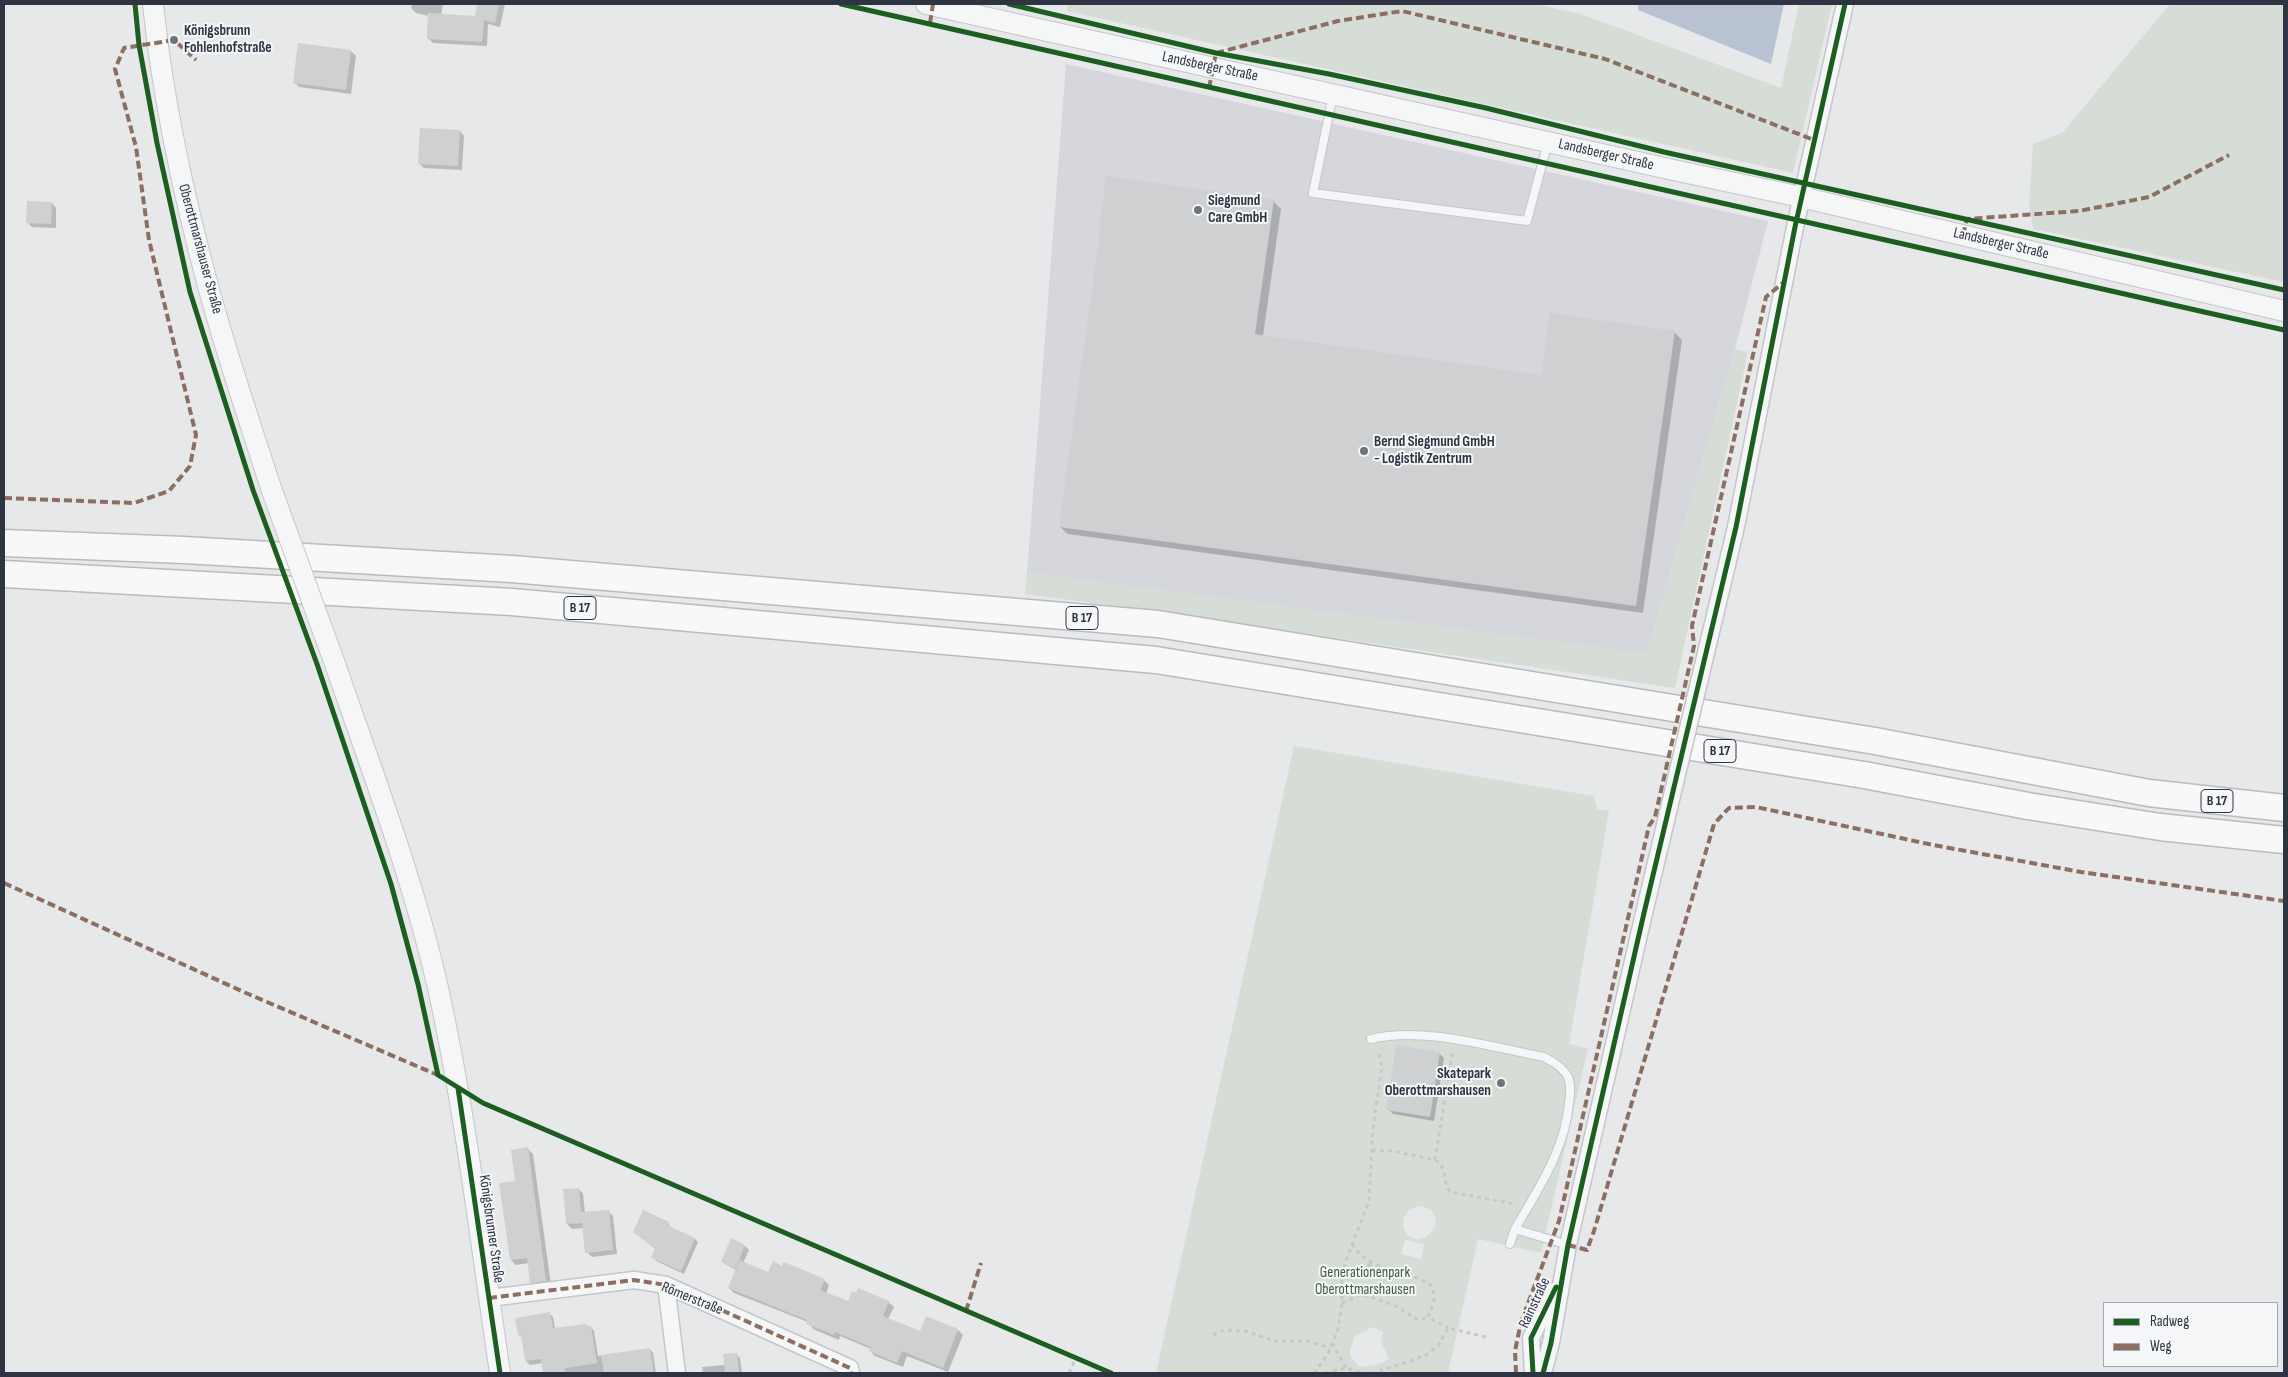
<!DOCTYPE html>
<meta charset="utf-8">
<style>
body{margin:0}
#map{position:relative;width:2288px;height:1377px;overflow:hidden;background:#e6e8ea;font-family:"Sofia Sans Condensed",sans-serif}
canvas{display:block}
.frame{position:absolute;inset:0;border:5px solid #2e3442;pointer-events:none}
.legend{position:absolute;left:2103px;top:1302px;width:175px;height:65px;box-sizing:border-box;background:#f4f6f8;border:1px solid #a5a8af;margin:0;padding:6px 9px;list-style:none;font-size:15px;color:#2e3442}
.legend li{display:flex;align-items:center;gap:10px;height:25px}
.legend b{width:25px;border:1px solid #a5a8af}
</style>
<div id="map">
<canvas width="2288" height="1377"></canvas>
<div class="frame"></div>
<ul class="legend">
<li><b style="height:6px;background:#1b5e20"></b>Radweg</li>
<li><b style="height:6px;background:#8d6e63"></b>Weg</li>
</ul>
</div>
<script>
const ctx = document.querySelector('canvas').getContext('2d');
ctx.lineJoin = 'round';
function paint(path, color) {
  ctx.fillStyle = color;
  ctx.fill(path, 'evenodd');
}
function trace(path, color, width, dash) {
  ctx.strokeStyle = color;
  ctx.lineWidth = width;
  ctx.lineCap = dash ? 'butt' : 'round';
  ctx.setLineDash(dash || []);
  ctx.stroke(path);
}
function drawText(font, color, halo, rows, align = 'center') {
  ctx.font = font + ' "Sofia Sans Condensed",sans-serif';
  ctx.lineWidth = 4;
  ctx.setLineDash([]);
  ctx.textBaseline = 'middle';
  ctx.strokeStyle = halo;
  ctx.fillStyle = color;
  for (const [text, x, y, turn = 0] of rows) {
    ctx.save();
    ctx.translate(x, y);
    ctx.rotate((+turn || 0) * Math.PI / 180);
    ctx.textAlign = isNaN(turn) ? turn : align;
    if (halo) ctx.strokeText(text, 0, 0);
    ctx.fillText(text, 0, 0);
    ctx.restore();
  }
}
paint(new Path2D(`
 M1066,64L1768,221L1735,349L1647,654L1027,573Z`), '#d5d7dd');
paint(new Path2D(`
 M1068,4H1535L1581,14L1781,88L1799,4H1832L1793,173L1067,11Z
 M2170,4H2284V282L2033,229L2029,206L2033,144L2063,132Z
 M1735,349L1748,352L1675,688L1160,612L1025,594L1027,573L1647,654Z
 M1294,746L1594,796L1597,809L1609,811L1569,1044L1588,1048L1541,1253L1478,1239L1448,1373H1156ZM1420,1206C1459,1214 1416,1260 1404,1228C1400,1216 1409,1208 1420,1206ZM1405,1240L1424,1244L1421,1259L1401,1254ZM1373,1327L1383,1332L1381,1342L1389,1358C1382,1365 1369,1367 1359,1366L1350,1356V1350L1355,1336Z`), '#d6ddd7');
paint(new Path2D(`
 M1638,4H1784L1771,64L1638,10Z`), '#b8c2d2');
paint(new Path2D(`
 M412,4H443L441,15L476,17L479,4H505L500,27L488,24L487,46L433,43L428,38L429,16L416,13L411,8Z
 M351,51L356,56L351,94L299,87L294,82Z
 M460,131L464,136L462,170L424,168L419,163Z
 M1273,201L1281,209L1263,336L1542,376L1674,332L1682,340L1643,613L1068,534L1060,527Z
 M52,203L56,208V228L32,227L27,222Z
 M1439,1053L1444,1058L1434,1121L1393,1114L1388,1109Z
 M528,1149L533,1154L551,1285L536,1287L531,1282L529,1263L516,1265L511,1260L516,1182Z
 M579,1189L583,1194L585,1213L608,1211L613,1216L617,1254L592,1257L587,1252L584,1228L572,1229L567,1224L564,1191Z
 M668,1223L671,1228L695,1239L698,1242L684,1274L656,1261L653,1257Z
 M745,1246L749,1250L743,1263L768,1274L783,1267L824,1280L829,1285L826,1294L848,1303L888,1302L894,1307L888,1319L921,1333L958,1330L963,1335L948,1372L907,1356L903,1367L875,1356L870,1351L871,1349L840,1336L839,1340L813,1329L808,1322L734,1293L729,1288L736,1270L722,1262Z
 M550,1314L553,1317L555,1329L591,1327L594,1331L598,1356L650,1349L653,1353L656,1373H544L543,1363L530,1365L526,1361L523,1338L519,1335Z
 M736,1354L740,1358L742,1373H703L702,1367L725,1365Z`), '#0003');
paint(new Path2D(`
 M477,4H499L495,23L484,20L482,42L427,39L428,13L475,16Z
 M298,43L351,50L346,90L293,83Z
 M420,128L460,130L458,166L418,164Z
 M1106,176L1274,200L1255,334L1541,375L1550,313L1675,331L1636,606L1059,527L1101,224H1100Z
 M27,201L52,202L51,224L26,223Z
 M1396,1045L1440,1052L1430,1117L1386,1110Z
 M528,1147L546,1281L530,1283L527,1258L510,1260L499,1183L515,1181L511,1150Z
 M579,1188L581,1212L609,1210L613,1250L585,1253L582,1223L566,1224L563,1189Z
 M643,1210L669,1222L667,1225L695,1238L681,1271L651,1258L655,1249L633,1232Z
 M731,1238L745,1245L736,1269L721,1262Z
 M739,1260L768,1272L773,1261L782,1266L784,1262L825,1279L820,1290L848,1301L852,1291L856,1293L858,1288L889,1301L883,1316L920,1331L926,1316L958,1329L943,1368L902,1351L897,1363L869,1351L871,1347L835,1332L834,1335L806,1324L807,1320L728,1288Z
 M550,1312L553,1328L586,1324L587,1326H591L597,1363L565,1368V1373H543L541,1359L525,1361L521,1335H518L515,1318Z
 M650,1348L654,1373H604L601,1355Z
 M737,1353L739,1373H725L723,1354Z`), '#ced0d2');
const service = new Path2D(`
 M1333,95L1313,193L1527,221L1548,142
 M1371,1039C1422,1026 1492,1047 1544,1057C1553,1062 1566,1069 1569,1080C1571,1087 1570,1096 1569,1103C1565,1150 1538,1189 1515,1229L1568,1245
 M1510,1244L1515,1229`);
const minor = new Path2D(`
 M1736,527L1795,227L1845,4
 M666,1285L677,1373
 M489,1298L634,1280L666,1285L850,1368L851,1373
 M1533,1373L1531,1338L1554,1291
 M1543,1373L1551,1343L1568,1245L1644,913`);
const tertiary = new Path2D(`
 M153,4C163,102 184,198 210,293C228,359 250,423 271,488
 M926,4L1678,171L1801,197L2284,311
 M335,664C372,771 413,878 438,988C466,1115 481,1245 500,1373`);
const trunk = new Path2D(`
 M4,543L184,550L512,569L1158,624L1875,741L2149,793L2284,808
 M4,574L512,602L1156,660L1864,775L2028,806L2160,827L2284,840`);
trace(service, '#c4c6c8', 10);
trace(minor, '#c4c6c8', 19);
trace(tertiary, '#c4c6c8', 22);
trace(trunk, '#b9bbbe', 29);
trace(new Path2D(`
 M1372,1150L1393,1151L1435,1160C1448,1167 1442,1181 1450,1192L1515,1204
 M1435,1160L1453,1050
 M1352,1244C1371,1273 1403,1268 1431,1285C1437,1297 1433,1305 1428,1317L1448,1328
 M1346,1276L1356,1270L1371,1264
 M1346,1276L1362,1294
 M1342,1303L1362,1294L1394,1305L1418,1320L1428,1317
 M1213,1335L1225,1330L1245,1331L1275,1341H1308L1330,1348
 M1332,1343L1346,1368
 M1069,1373L1076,1358
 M1314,1373L1328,1354L1338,1329L1342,1303V1278L1345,1263L1369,1201L1373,1128L1382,1066L1378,1050
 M1325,1373L1346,1368L1362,1373H1373L1411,1361L1428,1354L1438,1346L1448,1328L1486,1337`), '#c6c8ca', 3, [4, 4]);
trace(service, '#f5f6f7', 8);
trace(minor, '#f5f6f7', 16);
trace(tertiary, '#f5f6f7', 20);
trace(trunk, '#f8f8f8', 26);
const minorBridge = new Path2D(`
 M1644,913L1736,527`);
const tertiaryBridge = new Path2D(`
 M271,488L335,664`);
trace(minorBridge, '#c4c6c8', 19, []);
trace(tertiaryBridge, '#c4c6c8', 22, []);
trace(minorBridge, '#f5f6f7', 16);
trace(tertiaryBridge, '#f5f6f7', 20);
trace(new Path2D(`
 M930,23L933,4
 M1209,88L1216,53L1338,21L1402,11L1605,59L1814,140
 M1963,235L1967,219L2079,211L2149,197L2229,155
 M4,498L134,503L169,491L190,466L196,435L149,240L136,147L115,69L124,48L174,40L196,60
 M4,883L246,993L440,1076
 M1568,1245L1587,1250L1594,1231L1714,824L1729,808L1756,807L1933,845L2081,872L2284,901
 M489,1298L634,1280L666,1285L850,1368L851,1373
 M966,1311L981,1263
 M1516,1373L1515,1351L1521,1322L1559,1221L1649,826L1655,817L1694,646L1692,626L1766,297L1784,282`), '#8d6e63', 4, [8, 4]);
trace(new Path2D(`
 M135,4L139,45L157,143L190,292L253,490L317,664L391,884L418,984L438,1075L483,1103L1111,1373
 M841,4L2284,330
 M1009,4L1216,53L1329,74L1486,108L1664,152L2284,290
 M458,1088L500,1373
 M1533,1373L1531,1338L1556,1287
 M1543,1373L1551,1343L1568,1245L1644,913L1736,527L1795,227L1845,4`), '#1b5e20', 5);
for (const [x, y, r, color] of [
 [174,40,5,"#6e737d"],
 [1198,210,5,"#6e737d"],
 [1364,451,5,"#6e737d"],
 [1501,1083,5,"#6e737d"]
]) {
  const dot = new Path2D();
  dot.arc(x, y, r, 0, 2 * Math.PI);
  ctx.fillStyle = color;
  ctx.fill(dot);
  trace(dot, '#f4f6f8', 2);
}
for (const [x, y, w] of [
 [580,608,32],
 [1082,618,32],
 [1720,751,32],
 [2217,801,32]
]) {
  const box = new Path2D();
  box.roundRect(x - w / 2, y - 11.5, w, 23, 4);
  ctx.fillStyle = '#f4f6f8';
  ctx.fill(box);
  trace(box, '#2e3442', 1);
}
drawText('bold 14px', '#2e3442', null, [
 ["B 17",580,608],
 ["B 17",1082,618],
 ["B 17",1720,751],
 ["B 17",2217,801]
]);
drawText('bold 15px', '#2e3442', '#f4f6f8', [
 ["Königsbrunn",184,31],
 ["Fohlenhofstraße",184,48],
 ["Siegmund",1208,201],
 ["Care GmbH",1208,218],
 ["Bernd Siegmund GmbH",1374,442],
 ["- Logistik Zentrum",1374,459],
 ["Skatepark",1491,1074,"right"],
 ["Oberottmarshausen",1491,1091,"right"]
], 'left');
drawText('15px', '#2e3442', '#f4f6f8', [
 ["Landsberger Straße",1210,67,12],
 ["Landsberger Straße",1606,155,13],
 ["Landsberger Straße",2001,244,13],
 ["Oberottmarshauser Straße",200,249,75],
 ["Königsbrunner Straße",491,1229,82],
 ["Römerstraße",692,1299,22],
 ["Rainstraße",1535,1303,-65]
]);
drawText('15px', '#405c3d', '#f4f6f8', [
 ["Generationenpark",1365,1273],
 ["Oberottmarshausen",1365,1290]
]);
</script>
